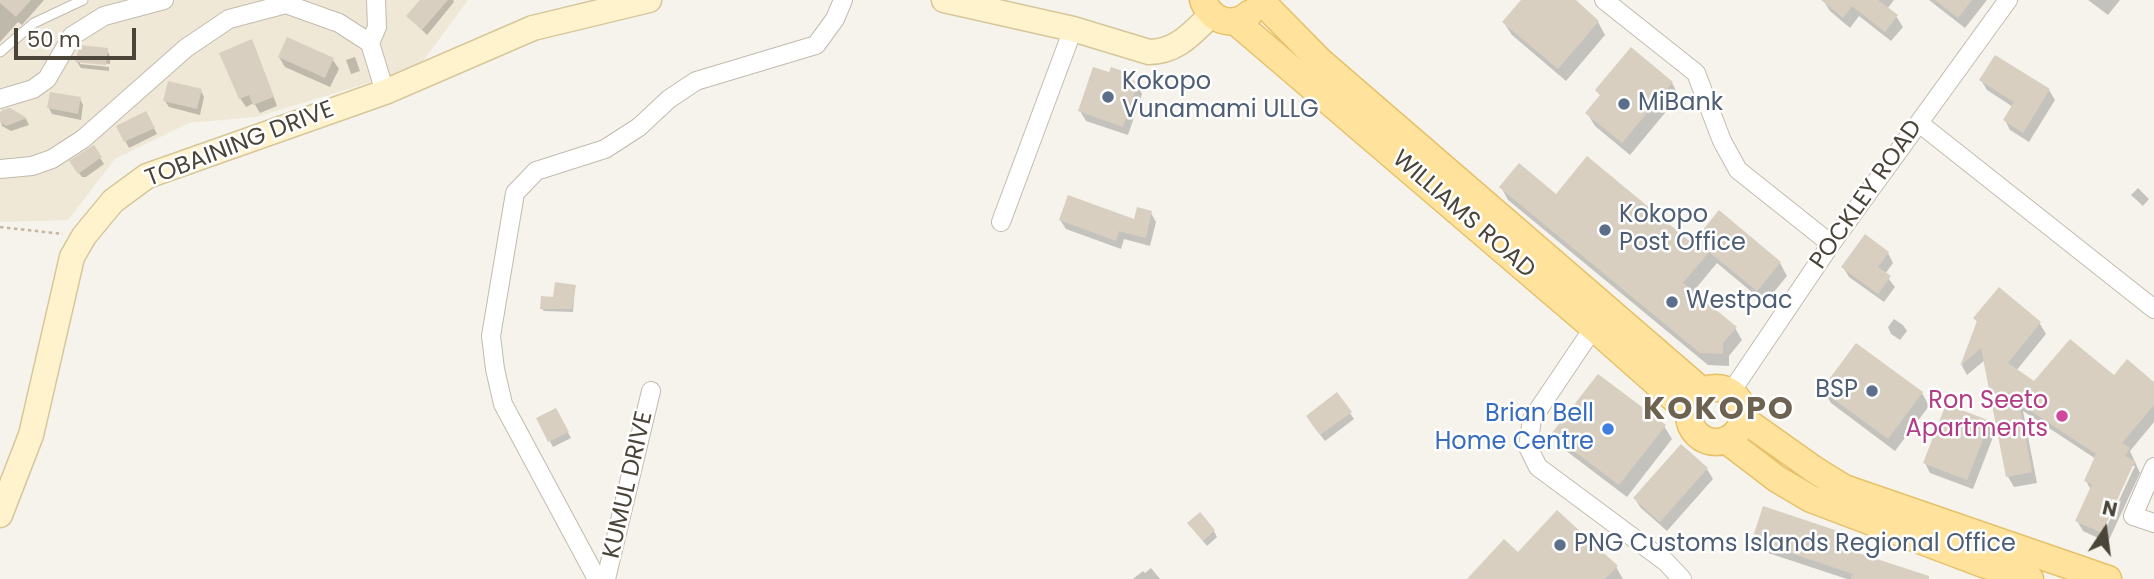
<!DOCTYPE html>
<style>
body{margin:0}
#map{position:relative;width:2154px;height:579px;overflow:hidden;background:#f6f3ec;font-family:Poppins,sans-serif}
canvas{display:block}
.north{position:absolute;left:2070px;top:495px;width:70px;height:70px;-webkit-text-stroke:5px #fff;paint-order:stroke;rotate:13deg;font-size:19px;font-weight:700;line-height:28px;text-align:center;color:#4b4439}
.north::after{content:'';display:block;margin:auto;width:24px;height:32px;background:#4b4439;clip-path:polygon(50% 0,100% 100%,50% 72%,0 100%)}
.scale{position:absolute;left:14px;top:28px;width:122px;height:32px;box-sizing:border-box;border:4px solid #4b4439;border-top:0;padding-left:9px;font-size:21px;line-height:24px;white-space:nowrap;color:#4b4439;-webkit-text-stroke:5px #fff;paint-order:stroke}
</style>
<div id="map">
<canvas width="2154" height="579"></canvas>
<div class="north">N</div>
<div class="scale">50 m</div>
</div>
<script>
const ctx = document.querySelector('canvas').getContext('2d');
ctx.lineJoin = 'round';
function paint(path, color) {
  ctx.fillStyle = color;
  ctx.fill(path, 'evenodd');
}
function trace(path, color, width, dash) {
  ctx.strokeStyle = color;
  ctx.lineWidth = width;
  ctx.lineCap = dash ? 'butt' : 'round';
  ctx.setLineDash(dash || []);
  ctx.stroke(path);
}
function drawText(font, color, halo, rows, align = 'center') {
  ctx.font = font + ' Poppins,sans-serif';
  ctx.lineWidth = 5;
  ctx.setLineDash([]);
  ctx.textBaseline = 'middle';
  ctx.strokeStyle = halo;
  ctx.fillStyle = color;
  for (const [text, x, y, turn = 0] of rows) {
    ctx.save();
    ctx.translate(x, y);
    ctx.rotate((+turn || 0) * Math.PI / 180);
    ctx.textAlign = isNaN(turn) ? turn : align;
    if (halo) ctx.strokeText(text, 0, 0);
    ctx.fillText(text, 0, 0);
    ctx.restore();
  }
}
paint(new Path2D(`
 M0,0H468L418,68L256,117L189,123L115,159L68,220L7,222H0Z`), '#efe8d6');
paint(new Path2D(`
 M0,0H44L22,25L18,22L0,42Z
 M423,0H453L454,2L427,35L408,16Z
 M1524,0H1573L1598,22L1605,35L1566,81L1512,35L1504,23Z
 M1823,0H1894L1887,9L1896,16L1903,27L1891,41L1859,16L1850,28L1830,11Z
 M1929,0H1987L1965,28Z
 M2088,0H2120L2108,15Z
 M81,47L107,50L110,56V64L80,61V64L109,67V71L81,68L77,62Z
 M256,50L277,106L260,113L254,103L246,107L240,98Z
 M279,57L333,60L339,69L330,87L285,67Z
 M355,57L360,71L351,74L346,60Z
 M1125,74L1129,81L1137,84L1142,94L1128,135L1086,121L1080,111L1110,75Z
 M1981,80L2049,90L2055,100L2029,142L2010,130L2005,120L2013,107L1987,90Z
 M1672,83L1679,96L1630,155L1595,126L1587,113L1601,97L1597,90Z
 M201,91L204,97L200,115L169,107L165,101Z
 M80,99L83,105L81,120L52,114L49,108Z
 M10,110L26,119L29,125L11,131L2,126L0,117Z
 M146,113L157,134L129,148L118,127Z
 M93,147L104,164L86,177H82L75,168Z
 M1501,187L1556,196L1692,245L1719,213L1780,263L1787,276L1765,303L1717,263L1692,293L1735,328L1742,340L1729,356V366L1708,365L1508,200Z
 M2138,188L2149,199L2143,206L2131,195Z
 M1151,213L1156,222L1150,246L1124,239L1121,249L1066,229L1060,220L1135,222Z
 M1888,253L1893,263L1885,274L1895,287L1884,302L1849,277L1843,267Z
 M575,287L573,312L544,311L542,309L554,298Z
 M1999,290L2040,324L2046,334L2016,371L2034,384L2114,378L2154,384V422L2130,451L2140,473L2108,542L2101,539L2135,466H2131L2098,538L2083,531L2077,521L2091,490L2086,481L2096,459L2023,411L2037,483L2014,487L2008,477L1985,360L1967,375L1962,366L1978,324L1975,318Z
 M1894,319L1903,325L1907,331L1900,340L1891,334L1888,327Z
 M1823,390L1922,393L1929,406L1895,451L1831,403Z
 M556,410L571,438L553,447L538,419Z
 M1350,413L1354,419L1325,441L1311,423Z
 M1989,422L1995,432L1973,489L1930,473L1925,463Z
 M1664,426L1672,439L1627,497L1561,447L1553,434Z
 M1707,469L1713,479L1667,531L1641,508L1635,499Z
 M1193,529L1214,531L1217,537L1207,546Z
 M1849,537L1855,546L1852,553L1920,579H1847L1759,550L1754,540Z
 M1519,555L1616,567L1623,579H1469Z
 M1151,568L1160,579H1133L1143,571L1145,573Z`), '#0003');
paint(new Path2D(`
 M0,0H31L16,17L0,3Z
 M420,0H448L422,30L406,16Z
 M1521,0H1576L1599,21L1558,69L1502,22Z
 M1821,0H1878L1898,15L1885,32L1852,6L1843,18Z
 M1935,0H1972L1958,18Z
 M287,37L334,58L325,78L278,57Z
 M252,39L274,97L253,105L249,95L239,99L219,53Z
 M80,45L108,48L106,65L75,62Z
 M1631,47L1673,82L1622,143L1585,113L1600,95L1595,90Z
 M1995,55L2050,89L2023,133L2003,120L2014,102L1979,80Z
 M1093,67L1109,72L1111,67L1126,72L1124,77L1138,82L1123,127L1078,111Z
 M168,81L202,89L197,109L163,101Z
 M50,92L81,97L78,114L47,108Z
 M10,108L27,118L6,126L0,122V113L2,110Z
 M146,111L155,128L124,142L116,126Z
 M94,145L102,157L78,174L69,161Z
 M1587,156L1692,243L1719,210L1781,262L1757,291L1709,252L1683,283L1737,327L1723,343V354L1700,353L1499,187L1519,163L1556,194Z
 M1068,195L1134,219L1137,207L1152,211L1146,238L1119,231L1116,241L1059,220Z
 M1865,234L1889,252L1878,267L1891,276L1878,294L1841,267Z
 M555,282L576,285L572,309H540L541,296L553,297Z
 M1999,287L2041,322L2008,363L2034,381L2070,339L2114,375L2127,359L2154,382V405L2122,443L2130,448L2125,456L2135,461L2102,533L2075,521L2092,484L2084,481L2096,454L2019,403L2032,472L2006,477L1981,348L1960,366L1977,321L1973,318Z
 M1856,343L1923,392L1888,439L1821,390Z
 M1598,374L1666,425L1619,485L1551,434Z
 M1337,392L1352,412L1320,435L1306,416Z
 M1946,404L1990,421L1967,480L1923,463Z
 M556,408L569,432L548,442L536,418Z
 M1681,444L1708,468L1660,522L1633,498Z
 M1763,506L1850,535L1846,549L1929,576V579H1851L1853,574L1752,540Z
 M1557,510L1618,566L1605,579H1467L1504,539L1518,552Z
 M1200,512L1215,530L1203,541L1187,523Z`), '#d8cfc1');
const lane = new Path2D(`
 M0,52L34,23L83,0`);
const street = new Path2D(`
 M1604,0L1696,73L1722,141L1738,170L1831,244
 M370,43L377,27L376,0
 M0,99L33,89L47,79L72,36L104,16L164,0
 M1919,123L2154,309
 M0,169L32,166L52,159L83,139L186,48L229,19L286,4L339,23L370,43L385,92
 M1001,222L1073,29
 M1598,321L1532,419L1528,447L1538,467L1666,562L1682,579
 M1731,392L1831,244L2008,0
 M2154,467L2133,516L2154,523
 M597,579L503,404L495,369L491,336L515,193L536,171L605,149L639,127L669,99L696,81L816,45L835,19L843,0
 M606,579L651,391`);
const secondary = new Path2D(`
 M944,0L1073,29L1149,52C1177,52 1192,33 1211,15
 M0,515L31,435L72,257L84,236L113,201L147,176L385,92L533,28L649,0`);
const primary = new Path2D(`
 M1203,0C1210,20 1232,29 1249,14
 M1260,0L1320,61L1702,391
 M1235,21L1593,327L1688,411
 M1689 415a27 27 0 1 1 54 0a27 27 0 1 1-54 0Z
 M1743,419L1815,470L1844,488L2108,579
 M1726,440L1777,479L1811,499L1983,564L2030,579`);
trace(lane, '#c2bbae', 11);
trace(street, '#c2bbae', 20);
trace(secondary, '#d6c79b', 27);
trace(primary, '#e6c16a', 29);
trace(new Path2D(`
 M0,227L63,234`), '#c4b79f', 2.5, [3.5, 3.5]);
trace(lane, '#fff', 9);
trace(street, '#fff', 18);
trace(secondary, '#fff3cd', 24);
trace(primary, '#ffe39c', 26);
for (const [x, y, r, color] of [
 [1108,97,7,"#5c6f8a"],
 [1624,104,7,"#5c6f8a"],
 [1605,230,7,"#5c6f8a"],
 [1672,302,7,"#5c6f8a"],
 [1872,391,7,"#5c6f8a"],
 [2062,416,7,"#d1479c"],
 [1608,429,7,"#3f7fe0"],
 [1560,545,7,"#5c6f8a"]
]) {
  const dot = new Path2D();
  dot.arc(x, y, r, 0, 2 * Math.PI);
  ctx.fillStyle = color;
  ctx.fill(dot);
  trace(dot, '#fff', 2.5);
}
drawText('24px', '#4e5e75', '#fff', [
 ["Kokopo",1122,83],
 ["Vunamami ULLG",1122,111],
 ["MiBank",1638,104],
 ["Kokopo",1619,216],
 ["Post Office",1619,244],
 ["Westpac",1686,302],
 ["BSP",1858,391,"right"],
 ["PNG Customs Islands Regional Office",1574,545]
], 'left');
drawText('24px', '#4b4439', '#fff', [
 ["TOBAINING DRIVE",240,145,-21],
 ["POCKLEY ROAD",1867,195,-55],
 ["WILLIAMS ROAD",1463,215,41],
 ["KUMUL DRIVE",629,485,-77]
]);
drawText('24px', '#b23c85', '#fff', [
 ["Ron Seeto",2048,402],
 ["Apartments",2048,430]
], 'right');
drawText('24px', '#366cbe', '#fff', [
 ["Brian Bell",1594,415],
 ["Home Centre",1594,443]
], 'right');
ctx.letterSpacing = '2px';
drawText('bold 32px', '#6e6250', '#fff', [
 ["KOKOPO",1719,411]
]);
ctx.letterSpacing = '0px';
</script>
